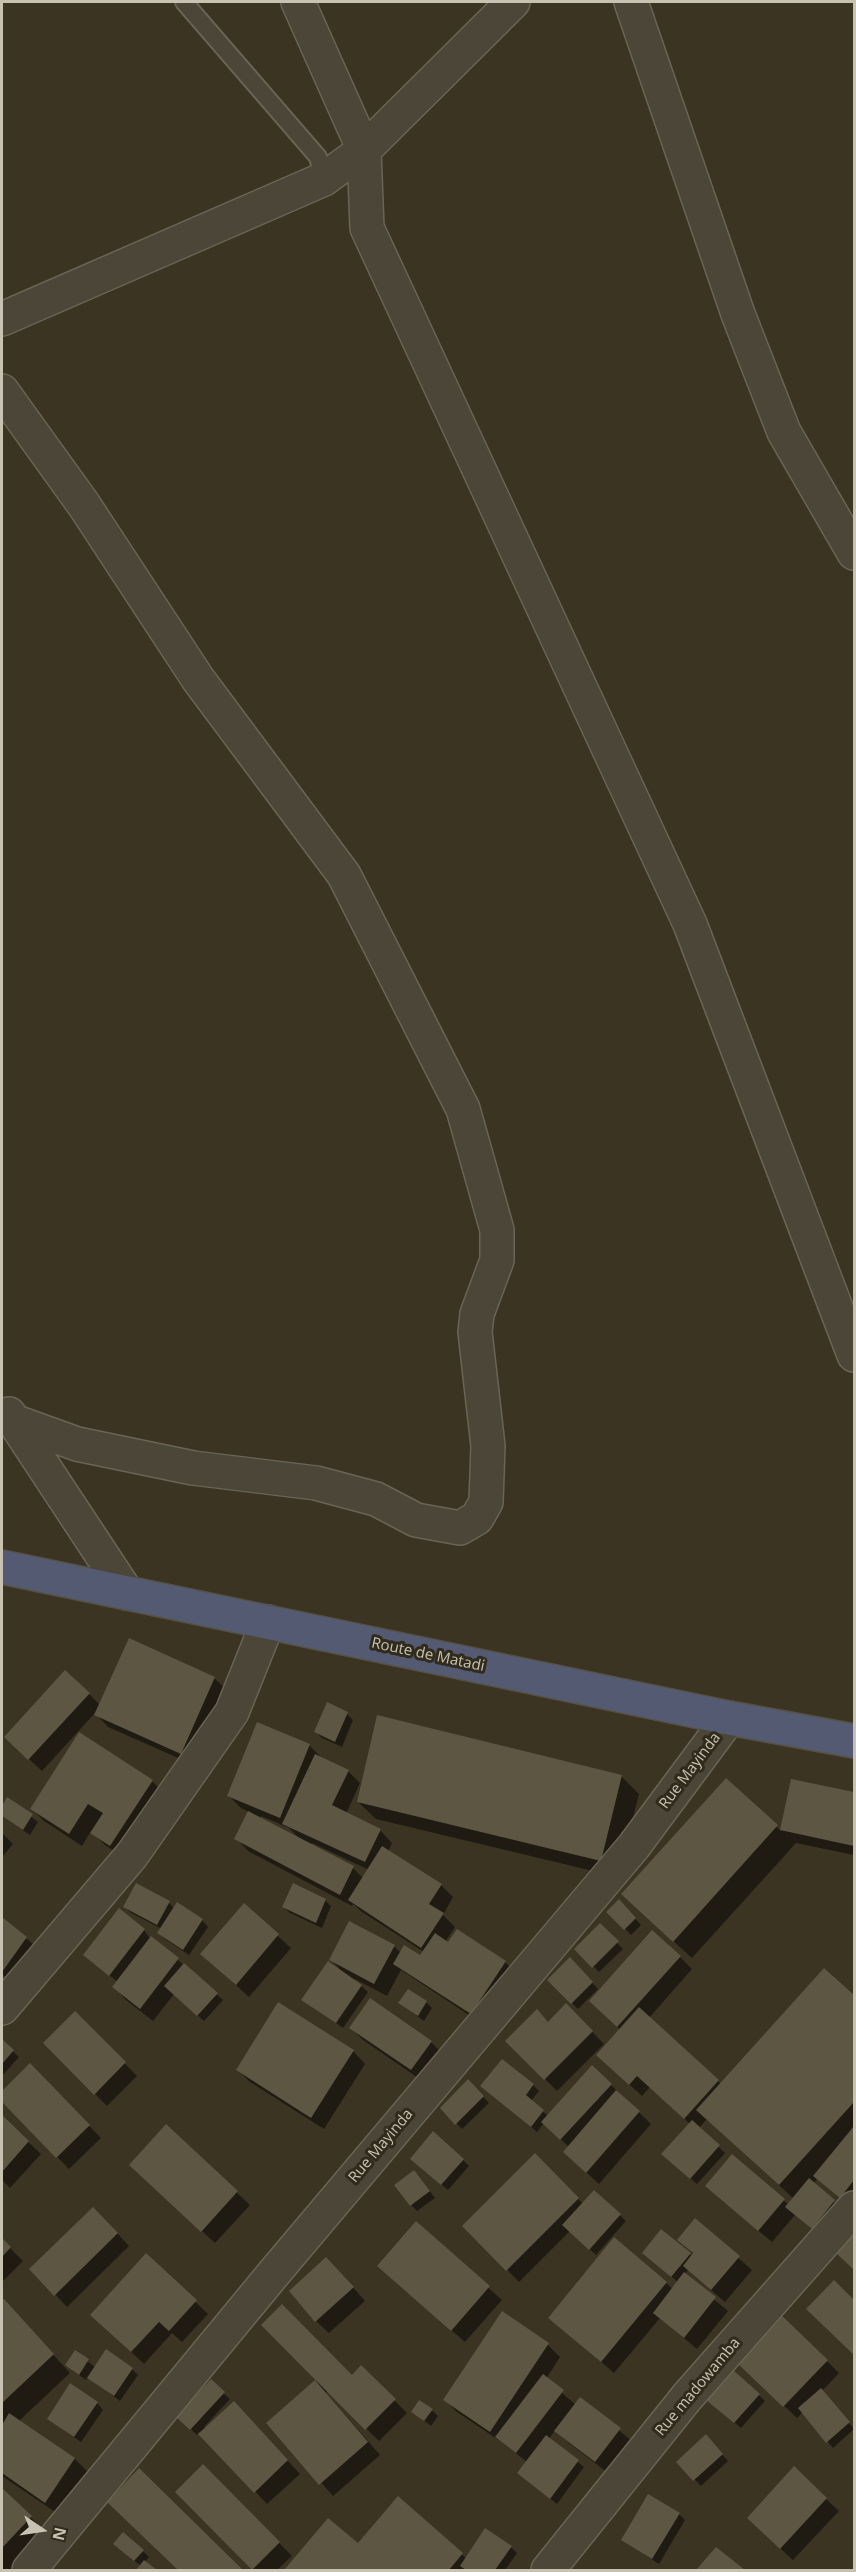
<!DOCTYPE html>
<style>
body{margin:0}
#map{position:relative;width:856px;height:2572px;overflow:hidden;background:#3b3423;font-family:"Open Sans",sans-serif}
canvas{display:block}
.frame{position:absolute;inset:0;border:3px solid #c7c2b2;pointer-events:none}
.north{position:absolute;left:12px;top:2500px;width:60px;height:60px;-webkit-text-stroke:4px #302b1c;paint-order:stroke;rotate:103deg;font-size:16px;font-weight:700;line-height:24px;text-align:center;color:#c7c2b2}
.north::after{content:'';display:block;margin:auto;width:21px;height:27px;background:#c7c2b2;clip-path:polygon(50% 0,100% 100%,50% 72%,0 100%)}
</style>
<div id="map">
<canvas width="856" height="2572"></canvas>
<div class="frame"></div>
<div class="north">N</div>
</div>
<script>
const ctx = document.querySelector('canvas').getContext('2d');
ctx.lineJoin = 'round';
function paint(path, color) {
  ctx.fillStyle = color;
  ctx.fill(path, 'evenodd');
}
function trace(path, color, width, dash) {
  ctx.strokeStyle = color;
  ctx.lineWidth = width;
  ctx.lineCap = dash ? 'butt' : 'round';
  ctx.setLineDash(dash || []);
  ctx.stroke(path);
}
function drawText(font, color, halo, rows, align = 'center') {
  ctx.font = font + ' "Open Sans",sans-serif';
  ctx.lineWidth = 6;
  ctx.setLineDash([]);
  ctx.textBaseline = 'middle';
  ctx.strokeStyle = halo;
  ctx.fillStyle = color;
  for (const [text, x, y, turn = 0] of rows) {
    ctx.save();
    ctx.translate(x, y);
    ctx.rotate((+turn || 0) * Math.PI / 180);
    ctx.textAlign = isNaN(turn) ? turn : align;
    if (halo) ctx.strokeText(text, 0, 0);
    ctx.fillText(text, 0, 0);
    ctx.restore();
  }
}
paint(new Path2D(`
 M214,1678L227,1690L194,1765L108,1727L95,1713L42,1771L18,1749L89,1694L100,1705Z
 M347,1714L353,1720L342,1747L322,1738L316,1732Z
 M309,1745L321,1757L348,1771L360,1783L346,1814L380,1830L392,1843L388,1852L441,1885L453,1897L443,1915L455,1927L445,1942L505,1962L517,1974L484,2025L401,1970L387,1996L355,1979L354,1980L368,1992L343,2028L303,2000L339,1968L331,1960L350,1923L395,1947L401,1953L421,1957L424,1952L362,1912L353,1904L352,1906L248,1851L236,1838L249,1812L241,1808L229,1796ZM261,1816L289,1828L299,1838L260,1818ZM312,1843L369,1870L363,1878L353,1868L311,1845Z
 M621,1776L639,1794L618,1877L376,1819L358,1802Z
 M152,1781L164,1793L123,1857L105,1845L91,1831L82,1846L44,1821L32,1809Z
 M726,1781L781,1831L792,1781L854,1794V1855L796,1843L692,1958L640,1911Z
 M8,1799L38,1822L30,1835L2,1816V1809Z
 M2,1833L13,1844L2,1857Z
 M325,1900L331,1906L322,1928L290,1913L284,1907Z
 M619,1901L641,1925L631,1935L609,1912Z
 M169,1903L175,1909L202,1920L208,1927L189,1955L165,1939L159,1933L162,1929L131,1913L125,1907Z
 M244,1905L291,1948L249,1997L202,1954Z
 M2,1919L33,1944L7,1978L2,1974Z
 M600,1925L623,1949L599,1972L576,1949Z
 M144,1930L149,1937L178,1960L223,2000L204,2021L174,1994L153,2021L126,2000L114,1987L118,1982L91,1961Z
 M680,1957L692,1969L649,2018L721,2084L824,1970L854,1997V2207L853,2209L818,2178L813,2184L840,2208L819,2234L795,2215L772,2242L719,2198L732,2156L789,2205L794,2199L707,2119L699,2128L725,2153L697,2184L669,2160L690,2124L650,2087L642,2096L610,2067L621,2030L603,2013Z
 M570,1959L598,1989L578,2009L549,1980Z
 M426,2002L432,2008L424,2021L400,2003Z
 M566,2005L604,2044L557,2091L507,2041L549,2024Z
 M75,2013L137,2076L107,2106L45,2043Z
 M351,2028L431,2042L443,2054L424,2082L363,2040Z
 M2,2041L19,2057L2,2076Z
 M353,2051L365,2064L324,2129L250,2082L238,2070Z
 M30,2065L101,2138L69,2169L2,2100V2093Z
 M468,2081L489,2103L462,2129L442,2108Z
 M533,2085L539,2091L531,2101L548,2116L611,2085L651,2124L599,2184L577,2164L569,2147L544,2123L537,2132L488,2091Z
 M2,2117L41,2154L10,2188L2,2180Z
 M166,2126L250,2205L215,2243L144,2178Z
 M535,2155L583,2204L594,2192L626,2221L596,2255L570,2231L519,2282L465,2226Z
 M463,2160L469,2166L448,2190L418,2165Z
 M420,2178L435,2198L417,2211L411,2205Z
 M695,2220L752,2270L725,2302L688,2270L684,2275L728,2311L697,2349L660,2318L614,2373L550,2318L666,2283L673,2289L678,2282L650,2259L662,2231L694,2258L695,2256L679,2240Z
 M106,2221L129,2246L67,2307L31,2269Z
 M416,2223L502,2300L465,2342L391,2278Z
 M2,2240L23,2261L2,2282Z
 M146,2255L208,2314L182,2342L172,2333L144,2364L105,2327Z
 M339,2271L365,2301L329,2333L316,2321Z
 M834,2282L854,2302V2354L820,2322Z
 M4,2301L70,2373L19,2421L75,2459L87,2471L58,2514L2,2476V2303Z
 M502,2313L548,2345L560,2357L546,2379L576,2405L581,2399L633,2442L608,2473L569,2443L555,2430L549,2439L584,2467L557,2504L519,2473L527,2462L503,2443L457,2412L445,2400Z
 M75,2352L95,2367L132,2369L138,2375L120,2401L88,2377L86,2380L73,2371Z
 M827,2361L839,2373L822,2391L854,2429L833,2448L803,2412L797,2418L747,2371Z
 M361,2367L407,2413L379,2441L328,2391L326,2393L380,2455L333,2496L268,2423L318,2380L352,2377Z
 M211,2382L230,2399L204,2427L206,2428L246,2415L300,2474L267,2504L199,2432L197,2435L178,2417Z
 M759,2395L765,2401L741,2428L715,2406Z
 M97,2403L103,2410L81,2442L48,2419Z
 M432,2410L438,2416L431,2426L413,2412Z
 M712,2443L728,2461L701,2486L678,2462Z
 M203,2466L292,2556L277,2570H252L177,2492Z
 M139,2470L241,2570H179L109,2502Z
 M2,2490L48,2534L15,2570H2Z
 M398,2499L467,2559L511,2547L517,2553L505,2570H285L328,2520L358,2546Z
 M826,2499L839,2511L793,2560L761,2531Z
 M679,2514L685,2520L659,2564L623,2540Z
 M716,2549L743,2570H698Z
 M121,2550L143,2551L149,2557L144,2563L155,2570H138L141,2566Z`), '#0007');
paint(new Path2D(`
 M129,1638L215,1677L181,1754L94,1715Z
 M65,1670L90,1693L28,1760L4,1737Z
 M327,1702L348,1712L335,1742L314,1732Z
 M377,1715L622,1775L601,1861L357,1802Z
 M257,1722L310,1744L280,1818L227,1796Z
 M79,1732L153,1780L110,1846L90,1833L103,1813L88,1804L69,1834L30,1809Z
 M315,1754L349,1770L332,1805L381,1829L365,1862L282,1824Z
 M726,1778L778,1825L673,1942L621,1894Z
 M791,1779L854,1792V1846L780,1830Z
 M7,1797L33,1814L23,1830L2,1816V1806Z
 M248,1811L354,1866L340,1895L234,1839Z
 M382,1846L442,1884L429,1904L444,1913L421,1948L348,1900Z
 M136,1883L170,1901L157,1925L123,1907Z
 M293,1883L326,1899L316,1923L282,1907Z
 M619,1899L636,1918L624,1930L606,1912Z
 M177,1902L203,1919L183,1950L157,1933Z
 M244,1903L279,1934L236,1985L200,1954Z
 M119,1908L145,1929L109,1976L83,1955Z
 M2,1917L27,1937L2,1972Z
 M349,1921L395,1945L374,1984L329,1960Z
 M600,1923L619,1941L592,1968L574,1949Z
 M457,1929L506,1961L471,2014L393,1964L404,1945L420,1955L435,1933L448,1942Z
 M652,1930L681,1956L617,2027L589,2001Z
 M151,1936L179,1958L140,2009L112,1987Z
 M570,1957L593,1982L571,2004L547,1980Z
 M328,1961L362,1985L336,2023L301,2000Z
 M184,1963L218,1993L197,2016L164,1986Z
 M824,1968L854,1995V2102L779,2185L696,2110Z
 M408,1989L427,2001L418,2016L398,2003Z
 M370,1998L432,2041L411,2070L349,2028Z
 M278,2002L354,2050L311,2118L236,2070Z
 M566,2003L593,2031L544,2080L505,2041L537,2009L548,2022Z
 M639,2007L719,2080L684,2119L637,2076L629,2085L596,2055Z
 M75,2011L126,2062L94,2095L43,2043Z
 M2,2039L14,2050L2,2064Z
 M502,2059L534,2084L526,2095L544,2110L531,2127L480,2086Z
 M30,2063L90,2125L56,2158L2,2102V2091Z
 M592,2065L612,2084L560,2140L541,2122Z
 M468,2079L484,2096L455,2125L440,2108Z
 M616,2090L640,2111L586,2173L563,2152Z
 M2,2115L29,2141L2,2172Z
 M692,2120L720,2145L690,2179L661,2154Z
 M166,2124L238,2191L201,2232L129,2165Z
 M854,2126V2180L840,2198L813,2176Z
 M433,2131L464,2159L441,2185L410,2159Z
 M535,2153L579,2198L506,2271L462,2226Z
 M732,2154L785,2199L758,2231L705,2186Z
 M414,2170L430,2191L410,2206L394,2185Z
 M809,2178L835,2200L812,2229L785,2207Z
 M594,2190L621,2214L589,2250L562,2225Z
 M93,2207L118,2233L54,2296L29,2269Z
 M695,2218L740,2256L711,2290L683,2266L693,2253L677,2240Z
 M416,2221L490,2286L451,2331L377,2266Z
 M661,2229L691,2253L671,2277L642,2253Z
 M854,2231V2270L835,2252Z
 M614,2237L667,2282L601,2362L548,2318Z
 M2,2238L11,2247L2,2257Z
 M146,2253L197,2300L169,2331L159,2322L131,2352L90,2315Z
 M326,2257L354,2287L315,2322L289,2291Z
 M684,2272L716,2297L684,2338L653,2313Z
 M834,2280L854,2300V2355L806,2309Z
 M4,2299L54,2354L2,2403V2301Z
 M282,2304L352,2375L361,2365L396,2399L365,2430L261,2325Z
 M502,2311L549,2343L490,2432L443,2400Z
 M777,2311L828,2360L783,2407L733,2359Z
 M106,2349L133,2368L114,2396L87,2378Z
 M75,2350L89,2359L79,2375L65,2365Z
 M733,2370L760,2394L734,2423L706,2400Z
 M543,2374L564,2390L516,2453L495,2437Z
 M211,2379L225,2392L190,2430L176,2417Z
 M315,2380L368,2442L319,2485L266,2423Z
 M70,2383L98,2402L74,2437L47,2419Z
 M821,2388L850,2422L826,2443L798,2408Z
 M580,2397L621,2428L595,2462L554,2431Z
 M419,2400L433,2409L424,2421L411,2412Z
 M234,2401L288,2460L254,2493L198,2434Z
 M9,2413L75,2458L45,2503L2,2473V2425Z
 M706,2434L723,2454L693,2481L676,2462Z
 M546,2435L579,2460L550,2499L517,2473Z
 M203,2464L280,2542L252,2570L175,2492Z
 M794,2466L827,2498L780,2549L747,2518Z
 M139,2468L242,2569L241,2570H178L107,2502Z
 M2,2488L32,2516L2,2548Z
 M648,2494L680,2513L652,2559L621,2540Z
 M398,2496L463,2553L449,2570H284L328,2518L358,2543Z
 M485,2528L512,2546L495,2570H466L460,2566Z
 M123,2532L144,2550L134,2561L113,2544Z
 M716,2547L745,2570H696Z
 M144,2560L157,2570H136Z`), '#5d5642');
const lane = new Path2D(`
 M184,2L318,157L324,179`);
const street = new Path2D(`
 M298,2L364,150L367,228L690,924L854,1355
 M631,2L738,314L784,432L854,553
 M2,319L324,179L364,150L513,2
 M2,391L84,505L198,679L344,875L463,1109L497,1230V1260L477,1314L475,1332L488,1446L486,1502L477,1518L460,1528L416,1520L376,1499L316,1483L193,1468L77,1444L2,1417
 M9,1414L127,1593
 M2,2008L132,1855L232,1712L268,1622
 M29,2570L274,2273L634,1846L729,1718
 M548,2570L687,2397L854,2208`);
const highway = new Path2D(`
 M2,1567L729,1718L854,1741`);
trace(lane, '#696455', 20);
trace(street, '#696455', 36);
trace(highway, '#565142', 36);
trace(lane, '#4b4637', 16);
trace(street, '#4b4637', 33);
trace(highway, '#545a71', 33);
drawText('15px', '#c7c2b2', '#302b1c', [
 ["Route de Matadi",428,1655,12],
 ["Rue Mayinda",690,1771,-53],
 ["Rue Mayinda",381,2146,-50],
 ["Rue madowamba",698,2387,-50]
]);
</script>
